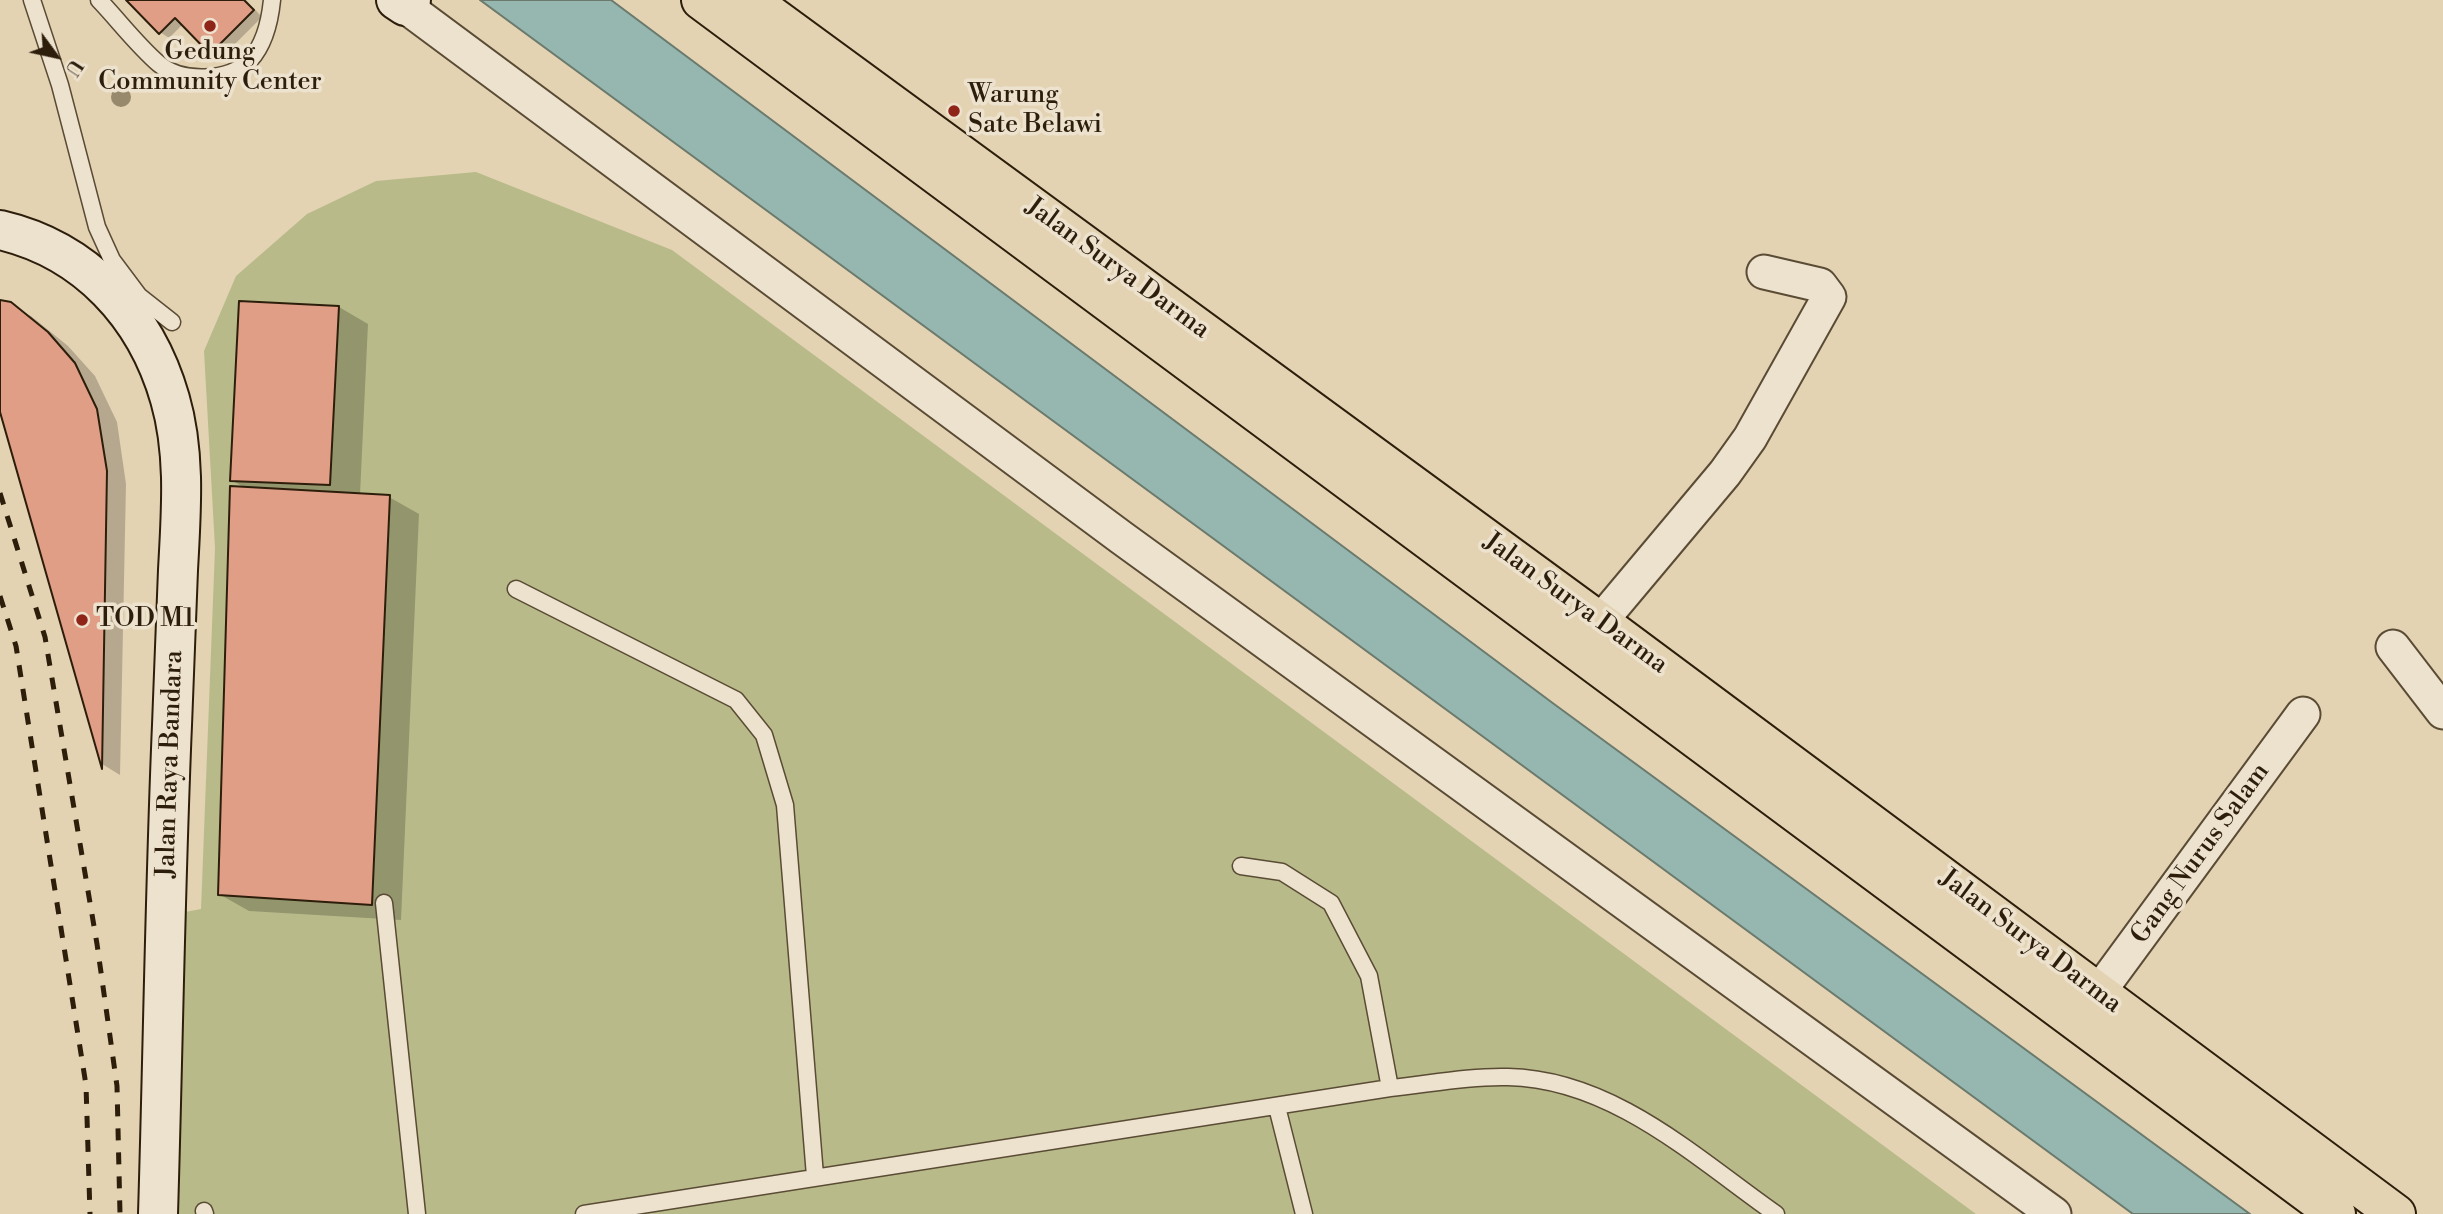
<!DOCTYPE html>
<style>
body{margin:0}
#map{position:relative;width:2443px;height:1214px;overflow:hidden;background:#e3d3b3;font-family:"Libre Bodoni",serif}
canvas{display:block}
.north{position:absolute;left:21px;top:21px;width:70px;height:70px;-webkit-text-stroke:5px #ede2ce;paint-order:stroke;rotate:123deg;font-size:19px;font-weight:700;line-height:28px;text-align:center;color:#2d1e0b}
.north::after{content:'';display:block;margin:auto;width:24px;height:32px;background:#2d1e0b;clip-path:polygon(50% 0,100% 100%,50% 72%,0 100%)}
</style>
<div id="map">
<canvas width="2443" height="1214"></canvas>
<div class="north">U</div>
</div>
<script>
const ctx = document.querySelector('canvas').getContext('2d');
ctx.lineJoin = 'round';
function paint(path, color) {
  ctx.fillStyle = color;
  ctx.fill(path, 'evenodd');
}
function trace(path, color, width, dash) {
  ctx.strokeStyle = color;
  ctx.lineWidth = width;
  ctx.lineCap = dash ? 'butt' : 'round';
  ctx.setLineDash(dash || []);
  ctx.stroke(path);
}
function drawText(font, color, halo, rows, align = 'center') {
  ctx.font = font + ' "Libre Bodoni",serif';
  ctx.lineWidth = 7;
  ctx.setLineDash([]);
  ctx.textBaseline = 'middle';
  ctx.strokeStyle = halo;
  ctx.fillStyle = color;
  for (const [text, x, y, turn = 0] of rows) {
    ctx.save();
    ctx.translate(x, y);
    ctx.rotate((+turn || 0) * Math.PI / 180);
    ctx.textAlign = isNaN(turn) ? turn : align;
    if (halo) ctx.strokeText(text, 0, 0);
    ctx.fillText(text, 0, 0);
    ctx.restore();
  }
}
paint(new Path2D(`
 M476,172L672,250L1976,1214H174L185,912L201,909L215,548L204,351L236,276L307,214L376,181Z`), '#b8bb89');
const water = new Path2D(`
 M480,0H611L1554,704L2250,1214H2133Z`);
paint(water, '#95b7af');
trace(water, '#6b7a6d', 2);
paint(new Path2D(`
 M128,0H246L262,17L221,58L183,24L169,38L160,32Z
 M0,302L31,316L68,346L95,376L117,422L126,484L120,775L102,764L0,405Z
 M240,303L339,307L368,324L360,495L389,497L419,514L401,920L249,911L219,894L247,489L231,480Z`), '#0003');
const building = new Path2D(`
 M126,0H244L254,10L210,54L175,18L159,34Z
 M0,300L11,302L48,332L75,363L97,409L107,471L102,769L0,412Z
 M239,301L339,306L330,485L230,481Z
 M230,486L390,495L372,905L218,895Z`);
paint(building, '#e09e87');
trace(building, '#2d1e0b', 2);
const lane = new Path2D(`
 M32,0L60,85L97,227L112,260L139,296L172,322
 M99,0C119,21 137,45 159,64C182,83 229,82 250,60C264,45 270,20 272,0
 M516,589L736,700L764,735L785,805L815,1176
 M1241,866L1282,872L1331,903L1369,976L1390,1088
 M384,903L417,1214
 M1277,1107L1304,1214
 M204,1211L205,1214
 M584,1214L1390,1088C1429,1084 1469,1076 1508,1077C1612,1079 1695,1157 1776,1214`);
const street = new Path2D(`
 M405,6L1122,538L2054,1214
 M1600,622L1725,473L1750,438L1829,297L1820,285L1764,272
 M2393,647L2443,712
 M2098,993L2303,714`);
const secondary = new Path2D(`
 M396,0L405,6L411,0
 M0,230C86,250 146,315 170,399C186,454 181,513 178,570C176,622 174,673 172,725C165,888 163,1051 158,1214`);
const primary = new Path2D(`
 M701,0L2336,1214
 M750,0L1600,622L2396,1214`);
trace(lane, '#5a4b35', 19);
trace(street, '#5a4b35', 37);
trace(secondary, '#2d1e0b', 42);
trace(primary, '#2d1e0b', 42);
trace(lane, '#ede2ce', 16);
trace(street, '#ede2ce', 33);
trace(secondary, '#ede2ce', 38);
trace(primary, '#e3d3b3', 38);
trace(new Path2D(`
 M0,493L45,637L97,944L117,1086L120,1214
 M0,596L16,646L86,1085L90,1214`), '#2d1e0b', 5, [12, 12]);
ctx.fillStyle = '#96896c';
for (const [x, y] of [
 [121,97]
]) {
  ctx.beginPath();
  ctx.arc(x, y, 10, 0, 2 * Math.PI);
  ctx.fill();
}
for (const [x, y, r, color] of [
 [210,26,7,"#8f2418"],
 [954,111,7,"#8f2418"],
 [82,620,7,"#8f2418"]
]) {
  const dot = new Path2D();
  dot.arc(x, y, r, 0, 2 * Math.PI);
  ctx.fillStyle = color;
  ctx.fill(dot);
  trace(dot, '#ede2ce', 2.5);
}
drawText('26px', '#2d1e0b', '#ede2ce', [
 ["Gedung",210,53,"center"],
 ["Community Center",210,83,"center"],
 ["Warung",968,96],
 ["Sate Belawi",968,126],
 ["TOD M1",96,620]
], 'left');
drawText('26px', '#2d1e0b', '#ede2ce', [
 ["Jalan Surya Darma",1117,269,36],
 ["Jalan Surya Darma",1575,604,36],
 ["Jalan Raya Bandara",171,764,-88],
 ["Gang Nurus Salam",2201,854,-54],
 ["Jalan Surya Darma",2030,942,37]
]);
</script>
